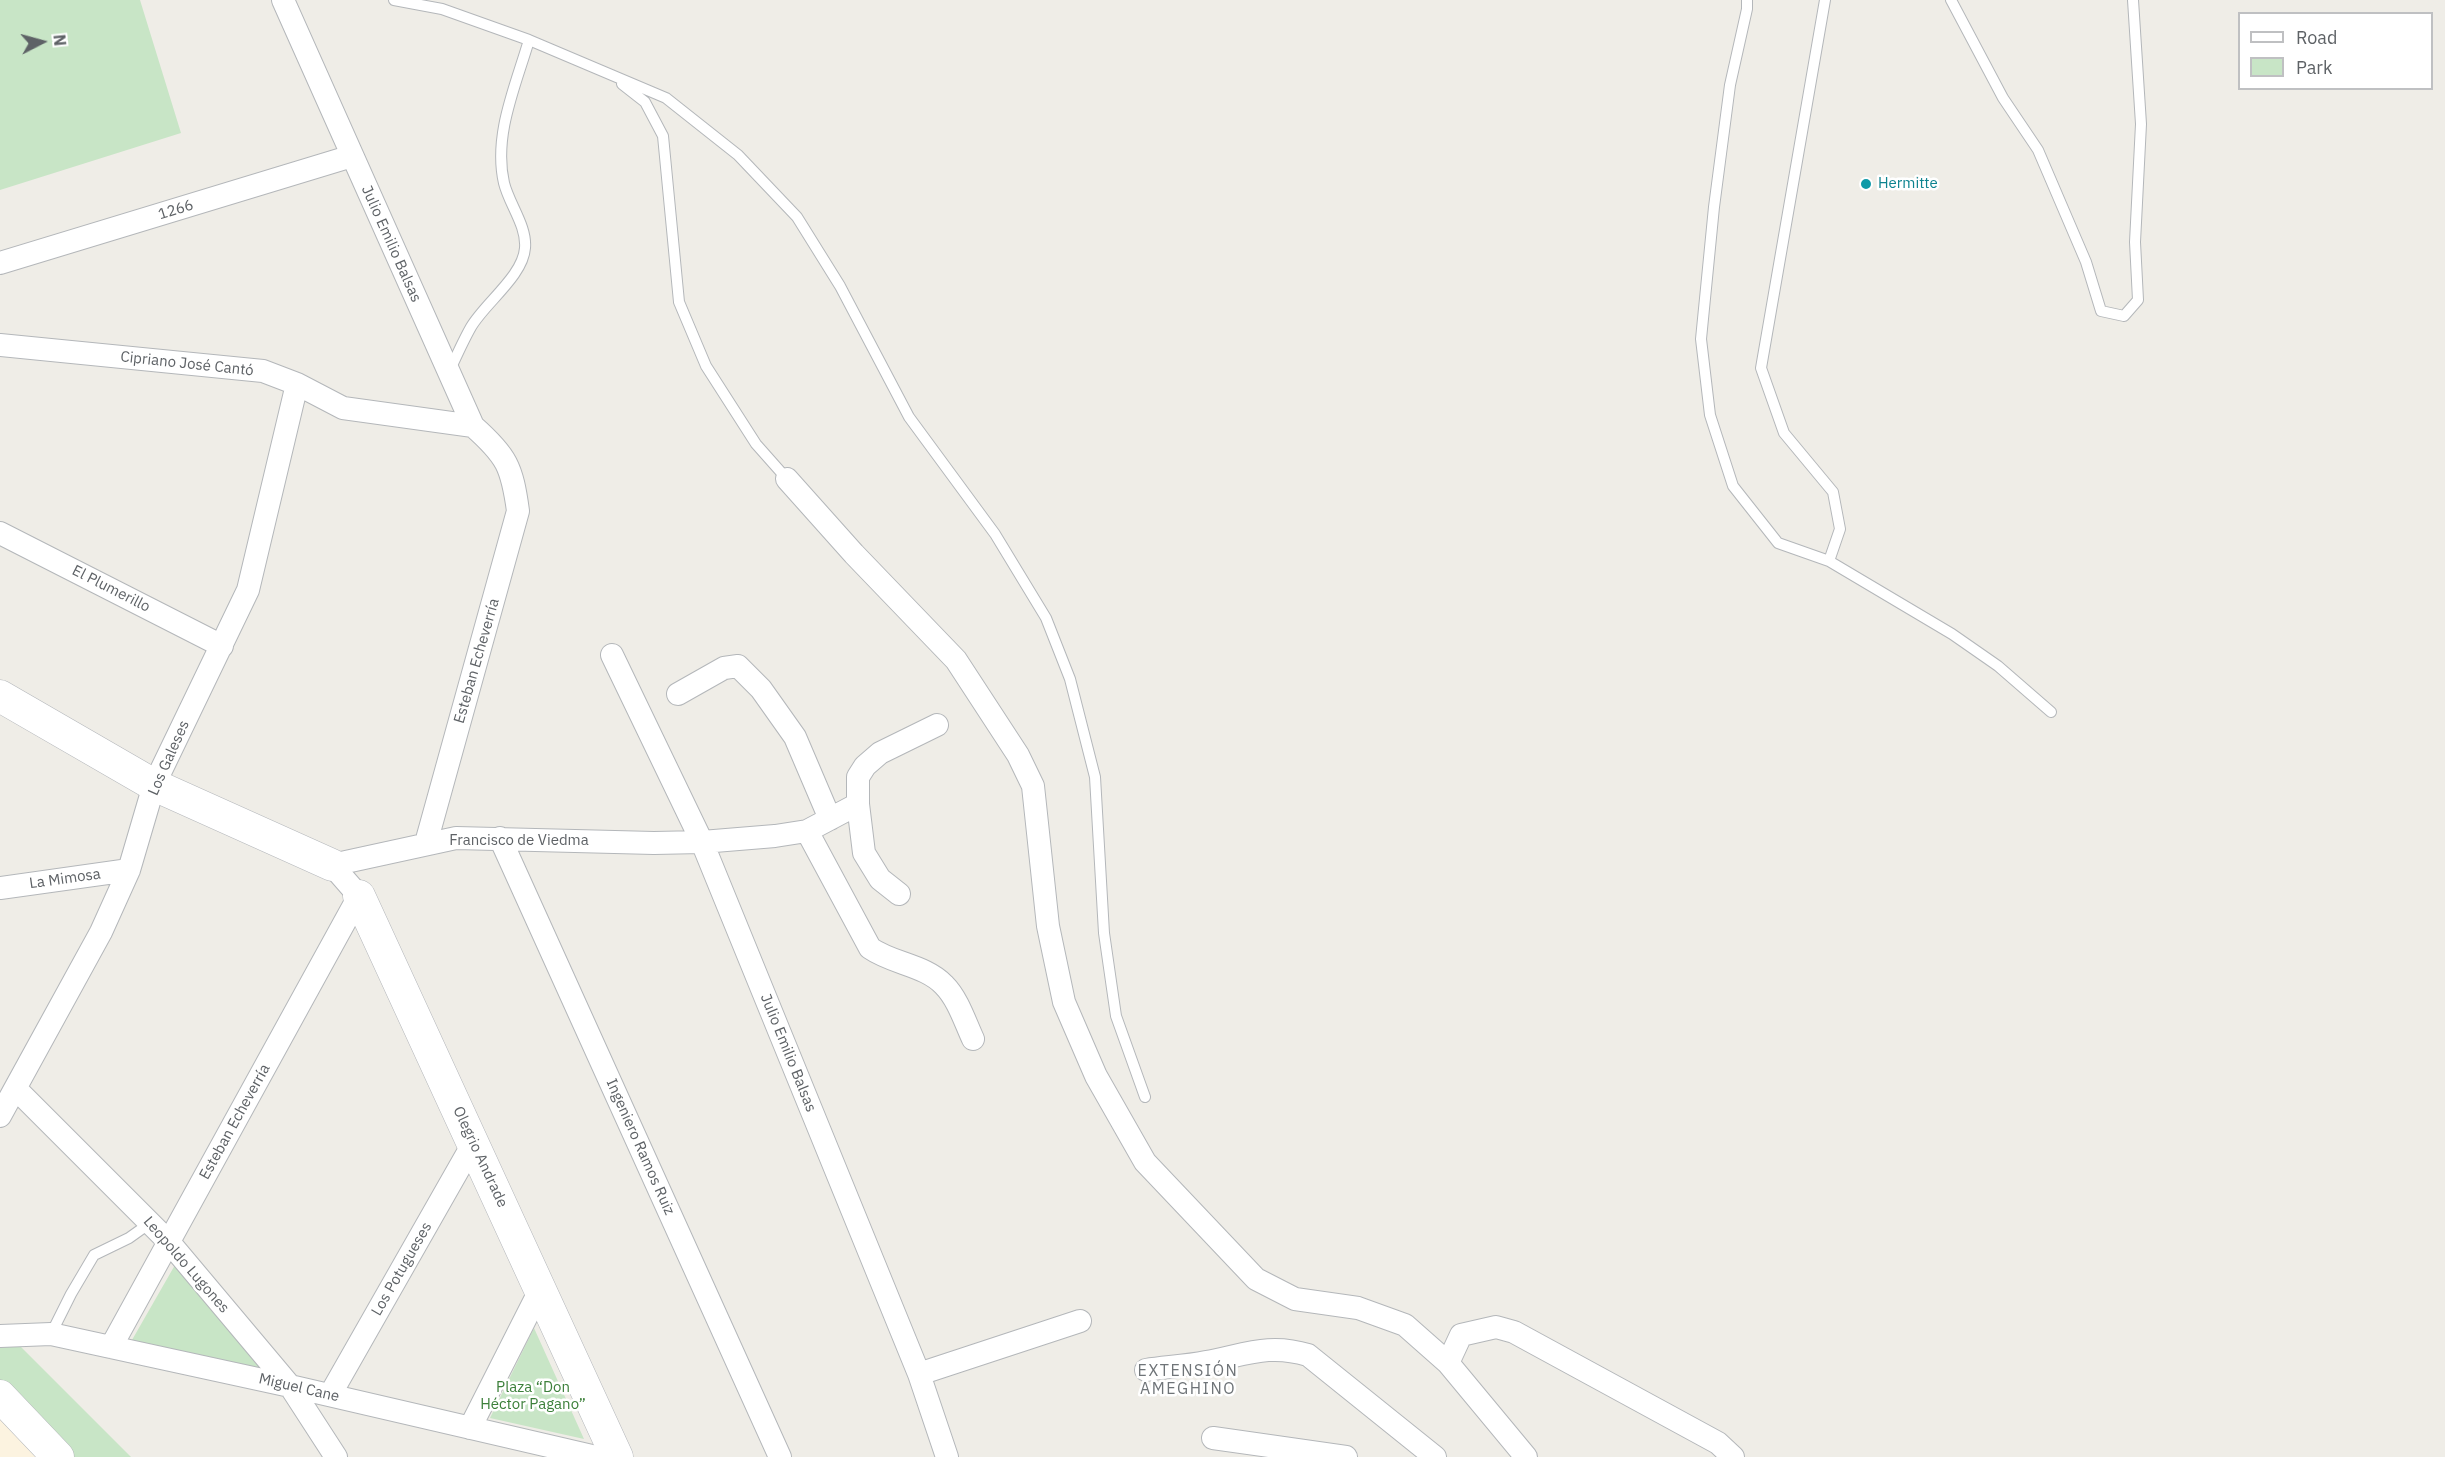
<!DOCTYPE html>
<meta charset="utf-8">
<style>
body{margin:0}
#map{position:relative;width:2445px;height:1457px;overflow:hidden;background:#efede7;font-family:"IBM Plex Sans",sans-serif}
canvas{display:block}
.legend{position:absolute;left:2238px;top:12px;width:195px;height:78px;box-sizing:border-box;background:#fff;border:2px solid #bfc0c2;margin:0;padding:8px 10px;list-style:none;font-size:18px;color:#5e6266}
.legend li{display:flex;align-items:center;gap:12px;height:30px}
.legend b{width:30px;border:2px solid #bfc0c2}
.north{position:absolute;left:12px;top:12px;width:60px;height:60px;-webkit-text-stroke:4px #fff;paint-order:stroke;rotate:84deg;font-size:16px;font-weight:700;line-height:24px;text-align:center;color:#5e6266}
.north::after{content:'';display:block;margin:auto;width:21px;height:27px;background:#5e6266;clip-path:polygon(50% 0,100% 100%,50% 72%,0 100%)}
</style>
<div id="map">
<canvas width="2445" height="1457"></canvas>
<ul class="legend">
<li><b style="height:8px;background:#fff"></b>Road</li>
<li><b style="height:16px;background:#c8e5c6"></b>Park</li>
</ul>
<div class="north">N</div>
</div>
<script>
const ctx = document.querySelector('canvas').getContext('2d');
ctx.lineJoin = 'round';
function paint(path, color) {
  ctx.fillStyle = color;
  ctx.fill(path, 'evenodd');
}
function trace(path, color, width, dash) {
  ctx.strokeStyle = color;
  ctx.lineWidth = width;
  ctx.lineCap = dash ? 'butt' : 'round';
  ctx.setLineDash(dash || []);
  ctx.stroke(path);
}
function drawText(font, color, halo, rows, align = 'center') {
  ctx.font = font + ' "IBM Plex Sans",sans-serif';
  ctx.lineWidth = 5;
  ctx.setLineDash([]);
  ctx.textBaseline = 'middle';
  ctx.strokeStyle = halo;
  ctx.fillStyle = color;
  for (const [text, x, y, turn = 0] of rows) {
    ctx.save();
    ctx.translate(x, y);
    ctx.rotate((+turn || 0) * Math.PI / 180);
    ctx.textAlign = isNaN(turn) ? turn : align;
    if (halo) ctx.strokeText(text, 0, 0);
    ctx.fillText(text, 0, 0);
    ctx.restore();
  }
}
paint(new Path2D(`
 M0,1396L58,1457H0Z`), '#fcf3e0');
paint(new Path2D(`
 M0,0H140L181,133L0,190Z
 M179,1258L265,1370L132,1340Z
 M534,1328L584,1439L490,1418Z
 M9,1335L131,1457H58L0,1396V1336Z`), '#c8e5c6');
const lane = new Path2D(`
 M394,0L442,9L529,40L666,98L738,155L797,217L840,286L909,417L995,534L1046,618L1070,679L1095,777L1104,933L1116,1016L1145,1097
 M1747,0V9L1730,85L1714,207L1701,339L1710,415L1733,486L1778,543L1829,561
 M1825,0L1761,368L1784,433L1833,492L1840,529L1829,561L1952,634L1998,666L2051,712
 M1951,0L2003,98L2038,150L2086,262L2101,311L2124,316L2138,300L2135,242L2141,124L2133,0
 M622,84L645,102L663,136L679,302L706,366L756,444L787,479
 M449,372C456,357 463,341 471,327C485,303 523,276 525,248C527,226 509,204 504,183C493,135 516,85 529,40
 M51,1334L71,1294L94,1255L129,1238L150,1223`);
const street = new Path2D(`
 M283,0L473,426C507,456 512,467 518,511L426,843
 M0,263L352,156
 M0,345L263,371L297,384L343,408L473,426
 M787,479L854,554L956,660L1018,755L1033,786L1048,926L1064,1002L1096,1076L1145,1162L1256,1279L1295,1299L1358,1308L1405,1325L1448,1363
 M0,533L222,646
 M612,655L702,842L919,1374L947,1457
 M678,694L724,668L738,666L761,689L795,737L830,819
 M807,831L870,948C893,964 925,965 944,985C958,999 965,1022 973,1039
 M500,838L780,1457
 M0,888L129,870
 M899,894L880,879L864,853L858,804V777L865,766L880,753L937,725
 M16,1089L169,1242L290,1386L336,1457
 M0,1116L101,932L129,870L154,785L248,590L297,384
 M0,1336L51,1334L290,1386L596,1457
 M111,1347L359,896L332,865L456,838L654,843L702,842L775,836L807,831L858,804
 M1146,1370C1166,1367 1186,1366 1206,1362C1245,1355 1269,1343 1308,1355L1435,1457
 M919,1374L1080,1321
 M330,1395L474,1142
 M470,1428L540,1290
 M1213,1438L1346,1457
 M1526,1457L1448,1363L1461,1335L1496,1327L1514,1332L1718,1443L1733,1457`);
const secondary = new Path2D(`
 M0,696L154,785L332,865
 M359,896L617,1457
 M0,1396L58,1457`);
trace(lane, '#b4b7ba', 12);
trace(street, '#b4b7ba', 24);
trace(secondary, '#b3b6ba', 33);
trace(lane, '#fff', 10);
trace(street, '#fff', 22);
trace(secondary, '#fff', 32);
for (const [x, y, r, color] of [
 [1866,184,6,"#0f9aa8"]
]) {
  const dot = new Path2D();
  dot.arc(x, y, r, 0, 2 * Math.PI);
  ctx.fillStyle = color;
  ctx.fill(dot);
  trace(dot, '#fff', 2);
}
drawText('15px', '#0d838f', '#fff', [
 ["Hermitte",1878,184]
], 'left');
drawText('15px', '#5e6266', '#fff', [
 ["1266",176,210,-17],
 ["Julio Emilio Balsas",391,244,66],
 ["Cipriano José Cantó",187,364,6],
 ["El Plumerillo",111,589,27],
 ["Esteban Echeverría",477,661,-74],
 ["Los Galeses",169,758,-66],
 ["Francisco de Viedma",519,841],
 ["La Mimosa",65,879,-8],
 ["Julio Emilio Balsas",788,1053,68],
 ["Esteban Echeverría",235,1122,-61],
 ["Ingeniero Ramos Ruiz",640,1147,66],
 ["Olegrio Andrade",480,1157,65],
 ["Leopoldo Lugones",186,1265,49],
 ["Los Potugueses",402,1269,-60],
 ["Miguel Cane",299,1388,13]
]);
drawText('15px', '#3d803b', '#fff', [
 ["Plaza “Don",533,1388],
 ["Héctor Pagano”",533,1405]
]);
ctx.letterSpacing = '1.5px';
drawText('16px', '#6f7478', '#fff', [
 ["EXTENSIÓN",1188,1371],
 ["AMEGHINO",1188,1389]
]);
ctx.letterSpacing = '0px';
</script>
